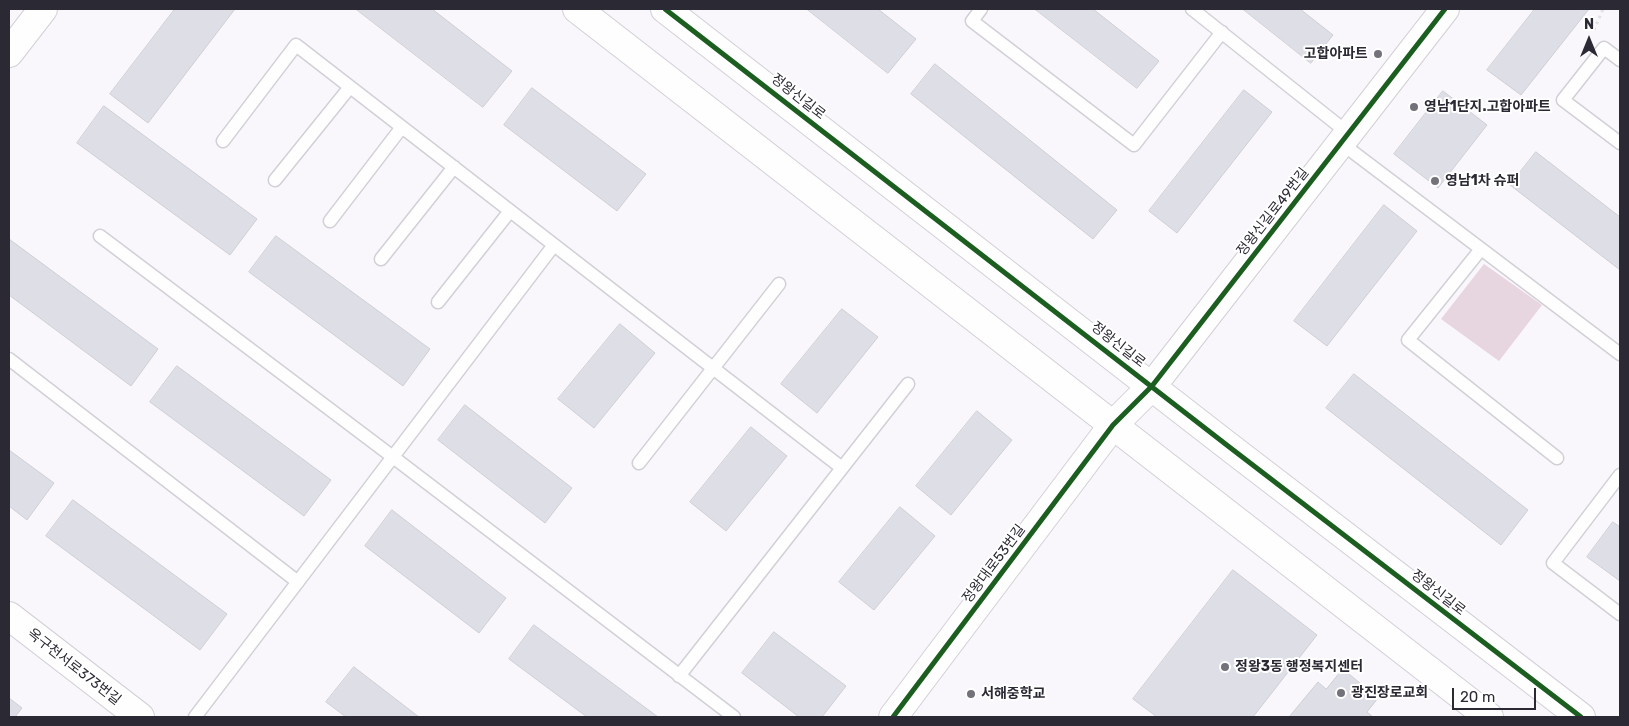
<!DOCTYPE html>
<meta charset="utf-8">
<style>
body{margin:0}
#map{position:relative;width:1629px;height:726px;overflow:hidden;background:#f9f7fb;font-family:Rubik,sans-serif}
canvas{display:block}
.frame{position:absolute;inset:0;border:10px solid #2b2933;pointer-events:none}
.north{position:absolute;left:1564px;top:15px;width:50px;height:50px;-webkit-text-stroke:4px #fff;paint-order:stroke;rotate:0deg;font-size:14px;font-weight:700;line-height:20px;text-align:center;color:#2b2933}
.north::after{content:'';display:block;margin:auto;width:18px;height:22px;background:#2b2933;clip-path:polygon(50% 0,100% 100%,50% 72%,0 100%)}
.scale{position:absolute;left:1452px;top:688px;width:84px;height:22px;box-sizing:border-box;border:2px solid #2b2933;border-top:0;padding-left:6px;font-size:15px;line-height:18px;white-space:nowrap;color:#2b2933;-webkit-text-stroke:4px #fff;paint-order:stroke}
</style>
<div id="map">
<canvas width="1629" height="726"></canvas>
<div class="frame"></div>
<div class="north">N</div>
<div class="scale">20 m</div>
</div>
<script>
const ctx = document.querySelector('canvas').getContext('2d');
ctx.lineJoin = 'round';
function paint(path, color) {
  ctx.fillStyle = color;
  ctx.fill(path, 'evenodd');
}
function trace(path, color, width, dash) {
  ctx.strokeStyle = color;
  ctx.lineWidth = width;
  ctx.lineCap = dash ? 'butt' : 'round';
  ctx.setLineDash(dash || []);
  ctx.stroke(path);
}
function drawText(font, color, halo, rows, align = 'center') {
  ctx.font = font + ' Rubik,"Noto Sans KR",sans-serif';
  ctx.lineWidth = 4;
  ctx.setLineDash([]);
  ctx.textBaseline = 'middle';
  ctx.strokeStyle = halo;
  ctx.fillStyle = color;
  for (const [text, x, y, turn = 0] of rows) {
    ctx.save();
    ctx.translate(x, y);
    ctx.rotate((+turn || 0) * Math.PI / 180);
    ctx.textAlign = isNaN(turn) ? turn : align;
    if (halo) ctx.strokeText(text, 0, 0);
    ctx.fillText(text, 0, 0);
    ctx.restore();
  }
}
paint(new Path2D(`
 M1484,264L1542,305L1499,361L1441,319Z`), '#e7d5df');
const building = new Path2D(`
 M175,9H235L148,123L110,94Z
 M356,9H432L512,71L483,107Z
 M807,9H878L916,39L888,73Z
 M1035,9H1093L1159,61L1137,88Z
 M1243,9H1300L1333,35L1311,63Z
 M1535,9H1589L1521,95L1487,70Z
 M935,64L1117,210L1093,239L911,94Z
 M532,88L646,174L617,211L504,125Z
 M1244,90L1272,112L1177,233L1149,211Z
 M1443,91L1487,125L1438,188L1394,154Z
 M104,106L257,219L230,255L77,143Z
 M1536,152L1620,217V270L1510,185Z
 M1384,205L1417,231L1327,346L1294,321Z
 M276,236L430,349L403,386L249,272Z
 M9,239L158,349L131,386L9,295Z
 M842,309L878,337L817,413L781,384Z
 M620,324L655,353L594,428L558,399Z
 M177,366L331,480L304,516L150,402Z
 M1354,374L1528,510L1501,545L1326,408Z
 M465,405L572,488L545,523L438,440Z
 M977,411L1012,440L951,515L916,486Z
 M751,427L787,456L726,531L690,502Z
 M9,450L54,483L27,520L9,506Z
 M73,500L227,614L200,650L46,536Z
 M900,507L935,536L874,610L839,582Z
 M392,510L506,598L479,633L365,546Z
 M1613,522L1620,527V581L1587,557Z
 M1233,570L1317,635L1253,717H1157L1133,699Z
 M534,625L658,717H587L509,659Z
 M774,632L846,686L822,717H799L742,673Z
 M354,667L419,717H346L326,702Z
 M1343,669L1378,698L1367,712L1373,717H1289L1318,682L1326,689Z
 M9,698L22,708L15,717H9Z`);
paint(building, '#dedfe6');
trace(building, '#ceced5', 1);
const lane = new Path2D(`
 M981,9L972,21L1134,145L1222,32
 M1192,9L1348,133
 M1620,60L1604,48L1563,100L1620,143
 M223,141L296,45L842,468
 M1341,143L1620,354
 M275,180L350,87
 M330,221L402,127
 M100,236L393,457L734,717
 M1481,249L1408,340L1557,458
 M381,259L454,167
 M438,302L510,211
 M9,359L298,582
 M639,463L779,284
 M1620,475L1553,563L1620,614
 M679,676L908,384
 M195,717L554,245`);
const secondary = new Path2D(`
 M577,9L1489,717
 M665,9L1228,446L1581,717
 M9,53L43,9
 M9,616L140,717
 M893,717L1113,425L1152,386L1445,9`);
trace(lane, '#d2d0d7', 15);
trace(secondary, '#d2d0d7', 30);
trace(new Path2D(`
 M1594,30L1603,9`), '#e1e1e2', 3, [2.5, 4]);
trace(lane, '#fefefe', 12);
trace(secondary, '#fefefe', 28);
trace(new Path2D(`
 M665,9L1228,446L1581,717
 M893,717L1113,425L1152,386L1445,9`), '#1b5e20', 5);
for (const [x, y, r, color] of [
 [1378,54,5,"#737179"],
 [1414,107,5,"#737179"],
 [1435,181,5,"#737179"],
 [1225,667,5,"#737179"],
 [1341,693,5,"#737179"],
 [971,694,5,"#737179"]
]) {
  const dot = new Path2D();
  dot.arc(x, y, r, 0, 2 * Math.PI);
  ctx.fillStyle = color;
  ctx.fill(dot);
  trace(dot, '#fff', 2);
}
drawText('bold 14px', '#2b2933', '#fff', [
 ["고합아파트",1368,54,"right"],
 ["영남1단지.고합아파트",1424,107],
 ["영남1차 슈퍼",1445,181],
 ["정왕3동 행정복지센터",1235,667],
 ["광진장로교회",1351,693],
 ["서해중학교",981,694]
], 'left');
drawText('14px', '#2b2933', '#fff', [
 ["정왕신길로",798,97,38],
 ["정왕신길로49번길",1273,212,-52],
 ["정왕신길로",1118,345,38],
 ["정왕대로53번길",994,564,-53],
 ["정왕신길로",1438,593,38],
 ["옥구천서로373번길",74,667,38]
]);
</script>
